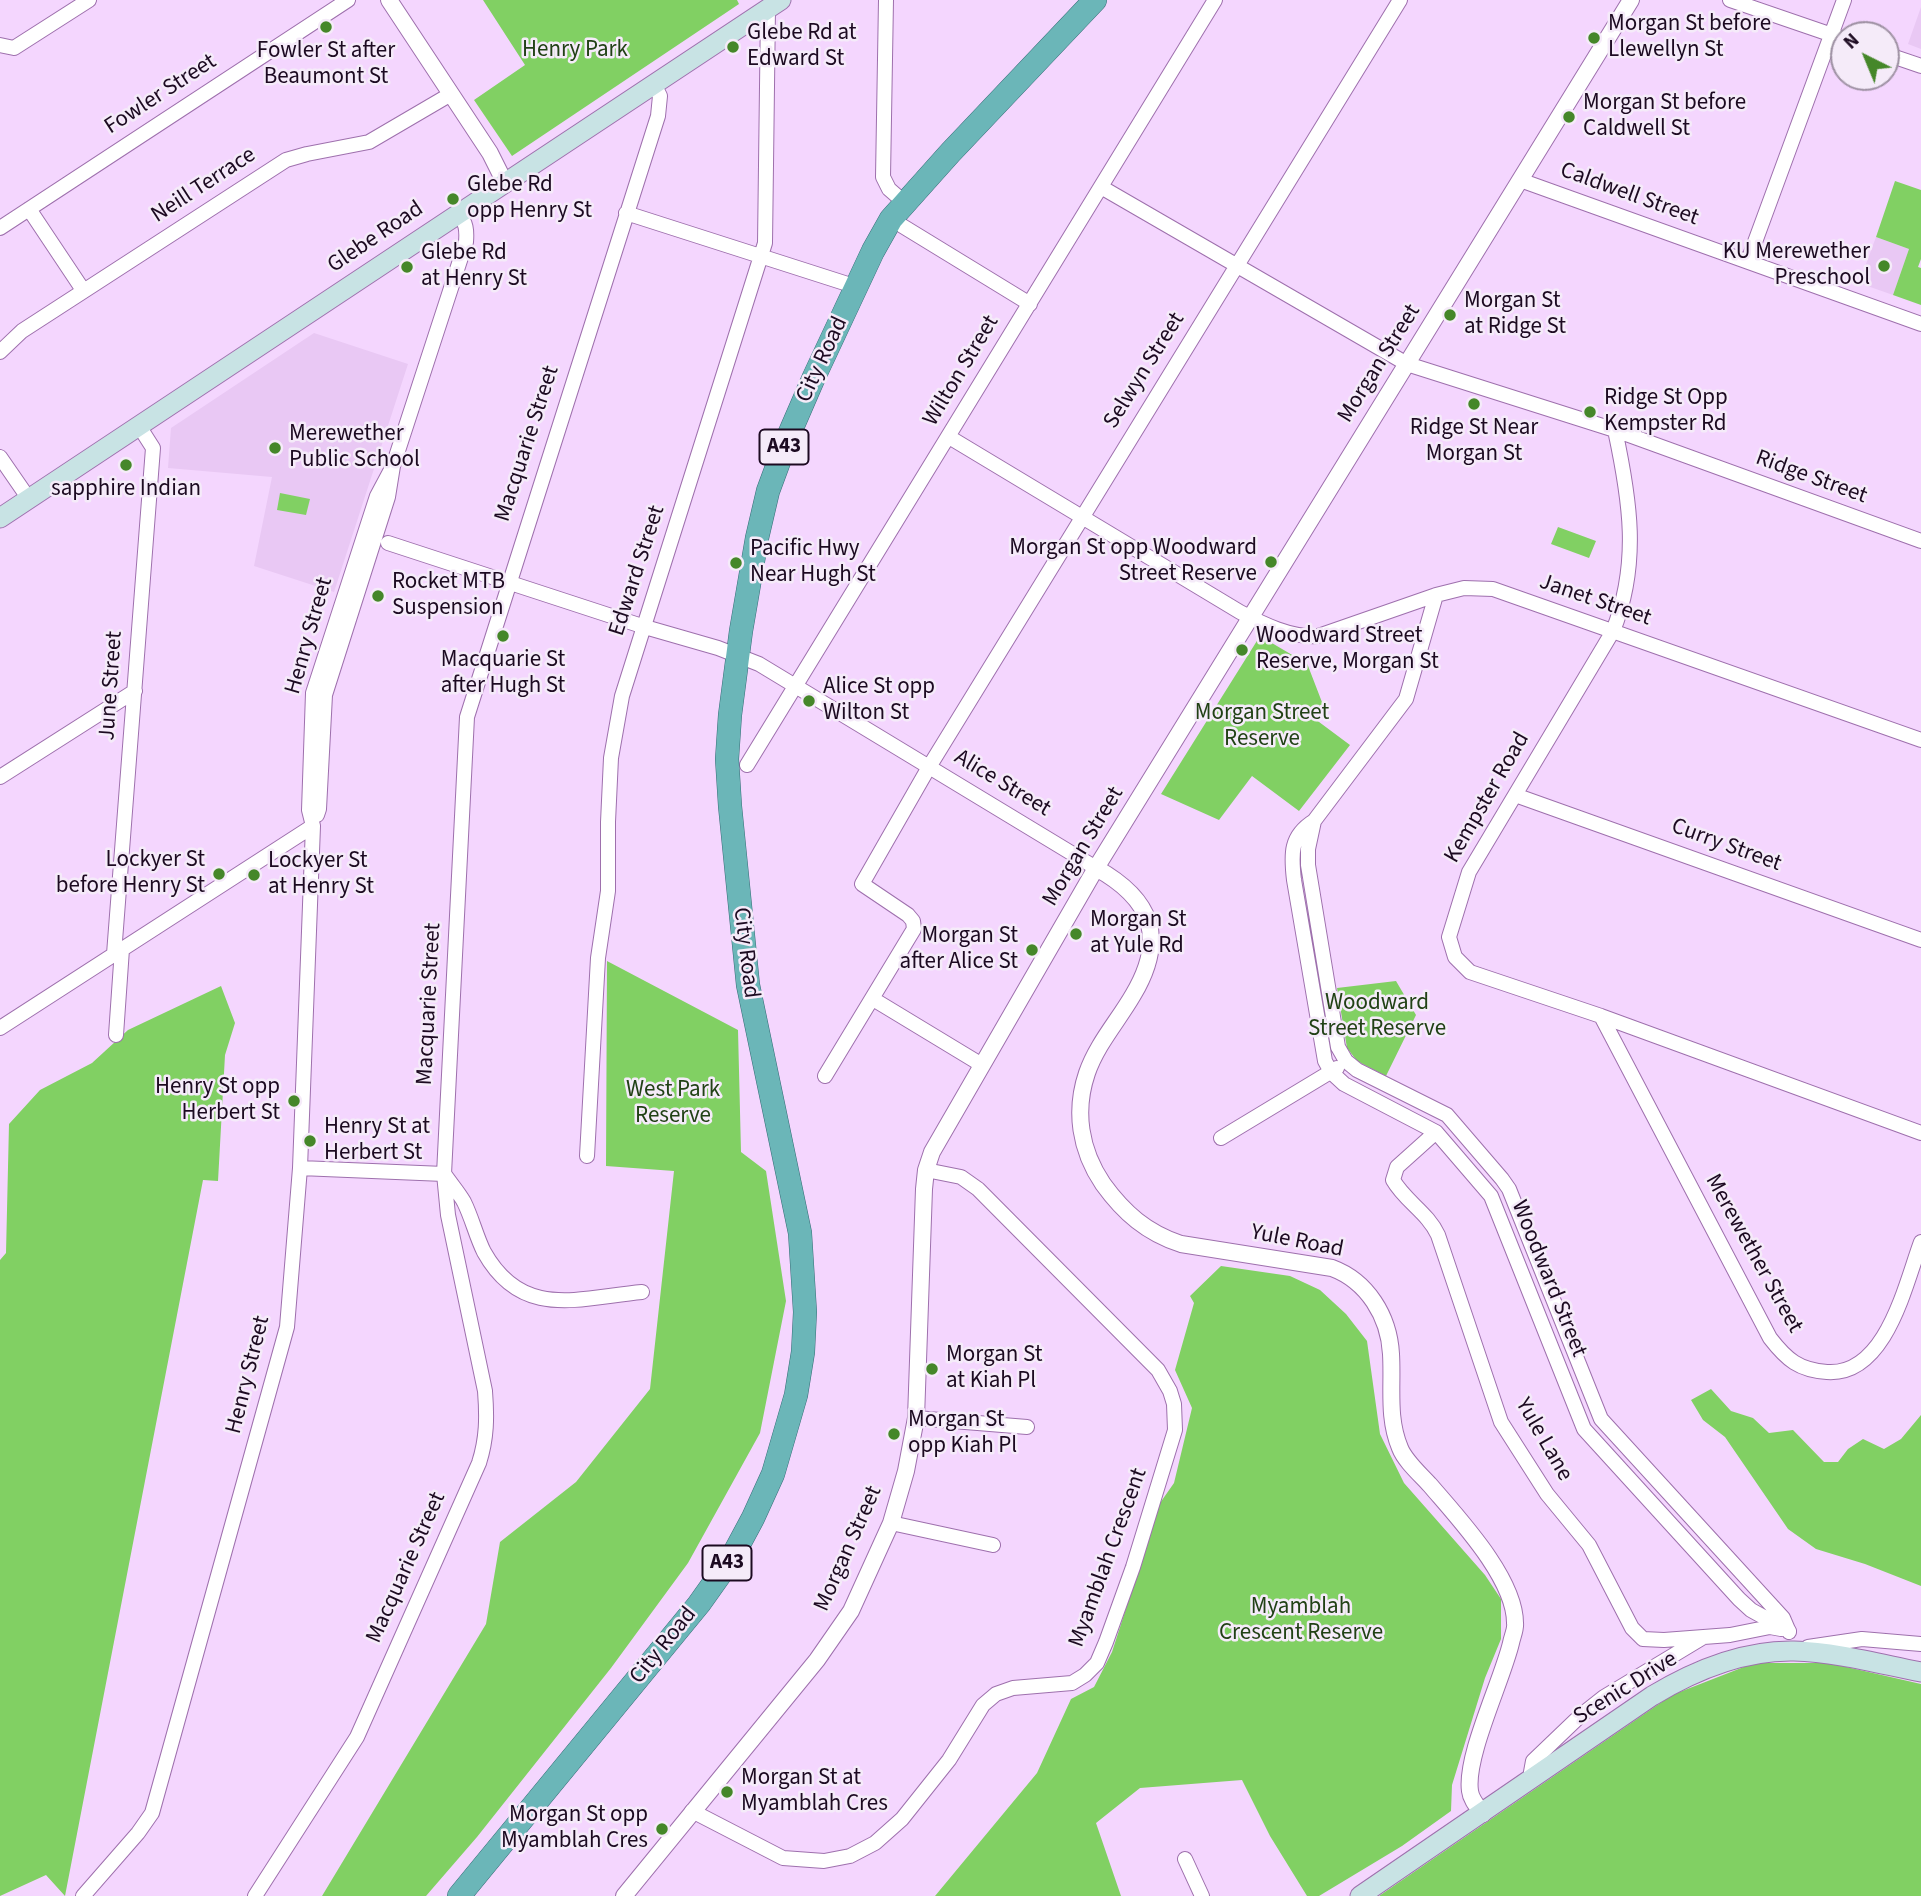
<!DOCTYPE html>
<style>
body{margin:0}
#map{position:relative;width:1921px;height:1896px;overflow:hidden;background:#f4d6fe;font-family:"Source Sans 3",sans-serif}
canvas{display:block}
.north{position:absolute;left:1830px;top:21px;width:70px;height:70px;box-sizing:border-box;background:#f5ebf9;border:2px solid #9e91a3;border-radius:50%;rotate:317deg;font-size:19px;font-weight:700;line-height:28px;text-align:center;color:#1c0a21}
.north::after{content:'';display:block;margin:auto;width:24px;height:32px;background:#458729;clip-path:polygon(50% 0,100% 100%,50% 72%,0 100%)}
</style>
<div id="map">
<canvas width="1921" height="1896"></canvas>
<div class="north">N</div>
</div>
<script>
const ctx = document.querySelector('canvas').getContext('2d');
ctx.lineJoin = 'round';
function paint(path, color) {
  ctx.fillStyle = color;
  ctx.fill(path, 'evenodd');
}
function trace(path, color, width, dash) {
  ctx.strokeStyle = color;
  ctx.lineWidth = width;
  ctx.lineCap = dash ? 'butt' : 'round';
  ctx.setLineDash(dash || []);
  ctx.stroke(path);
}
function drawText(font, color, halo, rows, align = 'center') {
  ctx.font = font + ' "Source Sans 3",sans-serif';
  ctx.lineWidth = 5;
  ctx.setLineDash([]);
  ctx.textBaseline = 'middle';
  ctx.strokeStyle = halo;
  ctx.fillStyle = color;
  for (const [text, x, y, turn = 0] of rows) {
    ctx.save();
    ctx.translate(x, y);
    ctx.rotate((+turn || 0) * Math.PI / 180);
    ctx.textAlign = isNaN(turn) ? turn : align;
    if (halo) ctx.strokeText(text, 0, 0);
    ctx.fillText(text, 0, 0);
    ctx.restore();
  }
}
paint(new Path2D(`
 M1921,7V49L1908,44Z
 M1876,237L1909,249L1893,295L1859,283Z
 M314,333L408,364L334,592L254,566L272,477L168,468L171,428Z`), '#e9c8f4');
paint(new Path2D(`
 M483,0H737L739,4L512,156L474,100L525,65Z
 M1895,181L1921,190V259L1918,267L1921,268V305L1893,295L1909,249L1876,237Z
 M280,493L310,499L306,515L277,510Z
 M1558,527L1596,541L1589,558L1551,544Z
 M1260,636L1299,659L1305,658L1325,710L1311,716L1350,745L1299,811L1252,776L1219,820L1161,794Z
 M607,961L738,1030L741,1152L766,1171L786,1301L760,1433L688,1563L611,1668L477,1837L426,1896H322L486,1624L500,1542L576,1482L650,1389L674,1171L606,1166Z
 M1396,981L1416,1015L1386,1076L1357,1061L1347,1048L1337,988Z
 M221,986L235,1023L225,1055L218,1181L203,1180L65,1896L46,1875L0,1896V1260L6,1253L9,1124L40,1090L92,1063L128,1030Z
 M1221,1266L1290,1276L1320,1290L1346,1314L1367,1341L1380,1434L1404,1483L1485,1575L1501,1599V1639L1485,1678L1452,1785L1451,1811L1402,1846L1319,1896H1307L1270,1836L1242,1780L1140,1788L1096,1823L1121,1896H935L1037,1773L1071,1699L1094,1687L1112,1652L1160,1503L1174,1483L1192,1408L1175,1370L1194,1303L1190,1296Z
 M1711,1389L1731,1411L1753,1418L1769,1433L1793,1430L1824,1462H1838L1848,1449L1863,1439L1884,1449L1901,1439L1921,1415V1586L1865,1564L1816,1549L1788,1529L1725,1437L1703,1420L1691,1400Z
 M1754,1663H1829L1921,1684V1896H1379L1672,1695Z`), '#81d063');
const minor = new Path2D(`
 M886,0L883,177L889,189L905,203
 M1730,0L1844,39
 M0,45L14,48L89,0
 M1886,54L1921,66
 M1520,180L1921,324
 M1101,187L1407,364L1615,430L1921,541
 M29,209L83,290
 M626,213L857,287
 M891,219L1030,304
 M0,228L348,0
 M1748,261L1844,0
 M0,352L22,331L286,160L307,154L369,142L451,94
 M1615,430C1630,500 1640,563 1613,631L1469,872L1449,937L1455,957L1470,972L1601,1016L1921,1133
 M949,437L1240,612C1263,624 1291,638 1318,636L1436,595L1464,588L1493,589L1921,740
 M0,457L29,499
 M388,543L645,627L718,648L759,664L1096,868
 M1436,595L1406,699L1314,821C1290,836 1291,854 1294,880L1325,1061L1331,1072L1344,1084L1436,1132L1491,1196L1584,1429L1739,1599L1751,1610L1789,1631
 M747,765L1215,0
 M0,777L135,691
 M1515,795L1921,940
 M317,815L319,809L325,695L388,497L393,466L466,242C467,230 466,223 459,213
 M1314,821L1308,849V865L1338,1047L1346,1061L1357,1070L1447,1115L1502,1179L1509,1189L1601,1419L1783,1618L1789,1632
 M114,954L153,448L139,426
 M873,999L982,1065
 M1601,1016L1770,1338C1787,1360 1799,1370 1827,1372C1886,1376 1905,1285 1921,1242
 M0,1028L313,826
 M116,1035L122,949
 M825,1076L914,929L913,921L908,915L862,884L929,767L1400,0
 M1436,1132L1397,1167L1393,1180C1405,1201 1428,1213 1438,1235L1501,1422L1547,1494L1589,1545L1632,1628L1643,1639L1664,1640L1730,1635L1770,1627L1781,1629
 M1221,1138L1337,1068
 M587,1156L598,958L608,891V822L611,758L622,696L765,243L768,8
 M300,1168L444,1174
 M445,1175C451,1184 459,1193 464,1202C472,1218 476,1236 484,1252C522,1320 578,1298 642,1292
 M916,1418L1027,1427
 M891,1523L993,1545
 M1808,1647L1862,1639L1921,1644
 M1533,1779L1531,1772L1533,1761L1580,1716L1604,1697L1702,1638
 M692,1811L783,1858L824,1861L850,1856L875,1843L902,1819L949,1760L983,1705L996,1694L1013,1688L1072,1683L1085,1675L1097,1663L1106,1642L1133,1567L1175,1430L1174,1404L1170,1391L1158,1370L978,1189L961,1177L926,1170
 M1185,1859L1202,1896
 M83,1896L138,1833L152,1813L287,1327L300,1168L313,826L309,810L313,693L377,496L393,466
 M255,1896L357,1737L479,1463C487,1438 487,1417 485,1391L448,1215L444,1174L467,717L658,116L660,96L654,84`);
const tertiary = new Path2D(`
 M389,0L490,153L505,183
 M1096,868C1152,899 1167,938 1133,995C1118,1021 1097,1044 1087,1073C1074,1111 1080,1150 1103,1184C1124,1213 1147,1233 1181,1244L1332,1268C1367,1281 1389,1316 1391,1354C1393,1386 1387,1417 1400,1448C1405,1461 1420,1474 1430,1485C1458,1518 1515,1578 1515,1623C1516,1629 1512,1637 1511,1643C1502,1681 1465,1756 1470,1791C1471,1800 1478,1807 1483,1814
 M624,1896L817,1660L851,1611L891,1523L906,1471L916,1418L924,1189L926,1170L932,1152L1096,868L1631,0`);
const secondary = new Path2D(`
 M0,518L781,0
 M1360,1896L1652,1696C1695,1670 1743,1650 1794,1651C1836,1652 1880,1664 1921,1672`);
const trunk = new Path2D(`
 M459,1896L699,1604L731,1559L753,1518L773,1474L796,1395L803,1352L805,1312L800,1233L748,985L730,806L727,759L730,715L741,631L757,538L768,491L788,437L814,377L873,251L891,219L950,153L1095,0`);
trace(minor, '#9e70ad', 16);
trace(tertiary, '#9e70ad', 18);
trace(secondary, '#9e70ad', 21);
trace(trunk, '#376d77', 24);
trace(minor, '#fff', 14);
trace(tertiary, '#fff', 16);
trace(secondary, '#c8e3e4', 19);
trace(trunk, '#6bb6b8', 23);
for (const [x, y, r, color] of [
 [326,27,7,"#458729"],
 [1594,38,7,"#458729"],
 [733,47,7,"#458729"],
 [1569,117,7,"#458729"],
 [453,199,7,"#458729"],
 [1884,266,7,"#458729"],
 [407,267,7,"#458729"],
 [1450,315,7,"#458729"],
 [1474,404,7,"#458729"],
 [1590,412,7,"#458729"],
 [275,448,7,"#458729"],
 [126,465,7,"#458729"],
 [1271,562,7,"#458729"],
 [736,563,7,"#458729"],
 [378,596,7,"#458729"],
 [503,636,7,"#458729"],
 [1242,650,7,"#458729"],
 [809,701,7,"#458729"],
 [219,874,7,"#458729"],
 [254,875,7,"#458729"],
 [1076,934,7,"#458729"],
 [1032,950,7,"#458729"],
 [294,1101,7,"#458729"],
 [310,1141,7,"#458729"],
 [932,1369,7,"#458729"],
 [894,1434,7,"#458729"],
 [727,1792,7,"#458729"],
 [662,1829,7,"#458729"]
]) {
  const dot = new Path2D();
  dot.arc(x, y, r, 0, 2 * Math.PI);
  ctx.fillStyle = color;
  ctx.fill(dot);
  trace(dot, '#f5ebf9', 2.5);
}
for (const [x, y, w] of [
 [784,447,49],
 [727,1563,49]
]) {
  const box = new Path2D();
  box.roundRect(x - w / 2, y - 17.5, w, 35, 5);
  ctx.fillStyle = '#f5ebf9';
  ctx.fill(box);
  trace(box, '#1c0a21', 2);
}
drawText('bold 21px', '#1c0a21', null, [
 ["A43",784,447],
 ["A43",727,1563]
]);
drawText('23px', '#1c0a21', '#f5ebf9', [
 ["Morgan St before",1608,25],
 ["Llewellyn St",1608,51],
 ["Glebe Rd at",747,34],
 ["Edward St",747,60],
 ["Fowler St after",326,52,"center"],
 ["Beaumont St",326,78,"center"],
 ["Morgan St before",1583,104],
 ["Caldwell St",1583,130],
 ["Glebe Rd",467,186],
 ["opp Henry St",467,212],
 ["KU Merewether",1870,253,"right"],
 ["Preschool",1870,279,"right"],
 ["Glebe Rd",421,254],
 ["at Henry St",421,280],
 ["Morgan St",1464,302],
 ["at Ridge St",1464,328],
 ["Ridge St Opp",1604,399],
 ["Kempster Rd",1604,425],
 ["Ridge St Near",1474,429,"center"],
 ["Morgan St",1474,455,"center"],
 ["Merewether",289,435],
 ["Public School",289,461],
 ["sapphire Indian",126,490,"center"],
 ["Morgan St opp Woodward",1257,549,"right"],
 ["Street Reserve",1257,575,"right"],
 ["Pacific Hwy",750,550],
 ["Near Hugh St",750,576],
 ["Rocket MTB",392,583],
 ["Suspension",392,609],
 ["Woodward Street",1256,637],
 ["Reserve, Morgan St",1256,663],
 ["Macquarie St",503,661,"center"],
 ["after Hugh St",503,687,"center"],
 ["Alice St opp",823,688],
 ["Wilton St",823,714],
 ["Lockyer St",205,861,"right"],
 ["before Henry St",205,887,"right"],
 ["Lockyer St",268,862],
 ["at Henry St",268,888],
 ["Morgan St",1090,921],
 ["at Yule Rd",1090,947],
 ["Morgan St",1018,937,"right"],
 ["after Alice St",1018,963,"right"],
 ["Henry St opp",280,1088,"right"],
 ["Herbert St",280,1114,"right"],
 ["Henry St at",324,1128],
 ["Herbert St",324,1154],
 ["Morgan St",946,1356],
 ["at Kiah Pl",946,1382],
 ["Morgan St",908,1421],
 ["opp Kiah Pl",908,1447],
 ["Morgan St at",741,1779],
 ["Myamblah Cres",741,1805],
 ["Morgan St opp",648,1816,"right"],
 ["Myamblah Cres",648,1842,"right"]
], 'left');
drawText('23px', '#214115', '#f5ebf9', [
 ["Henry Park",575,51],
 ["Morgan Street",1262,714],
 ["Reserve",1262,740],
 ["Woodward",1377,1004],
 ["Street Reserve",1377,1030],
 ["West Park",673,1091],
 ["Reserve",673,1117],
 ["Myamblah",1301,1608],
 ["Crescent Reserve",1301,1634]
]);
drawText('23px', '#1c0a21', '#f5ebf9', [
 ["Fowler Street",161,95,-33],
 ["Neill Terrace",204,186,-33],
 ["Caldwell Street",1629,195,20],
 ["Glebe Road",376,238,-34],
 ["City Road",823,360,-65],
 ["Morgan Street",1380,364,-58],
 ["Wilton Street",962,371,-59],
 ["Selwyn Street",1145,371,-58],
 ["Macquarie Street",528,444,-72],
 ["Ridge Street",1811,478,20],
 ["Edward Street",638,571,-72],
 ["Janet Street",1595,601,19],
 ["Henry Street",310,636,-74],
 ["June Street",112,686,-86],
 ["Alice Street",1002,784,31],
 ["Kempster Road",1488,798,-60],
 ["Curry Street",1726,846,20],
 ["Morgan Street",1084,847,-59],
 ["City Road",745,953,83],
 ["Macquarie Street",430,1004,-87],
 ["Yule Road",1297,1242,11],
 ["Merewether Street",1753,1254,61],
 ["Woodward Street",1548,1279,68],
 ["Henry Street",249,1375,-76],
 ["Yule Lane",1543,1440,60],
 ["Morgan Street",849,1549,-66],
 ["Myamblah Crescent",1109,1558,-70],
 ["Macquarie Street",407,1568,-66],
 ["City Road",664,1646,-51],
 ["Scenic Drive",1626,1689,-32]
]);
</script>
